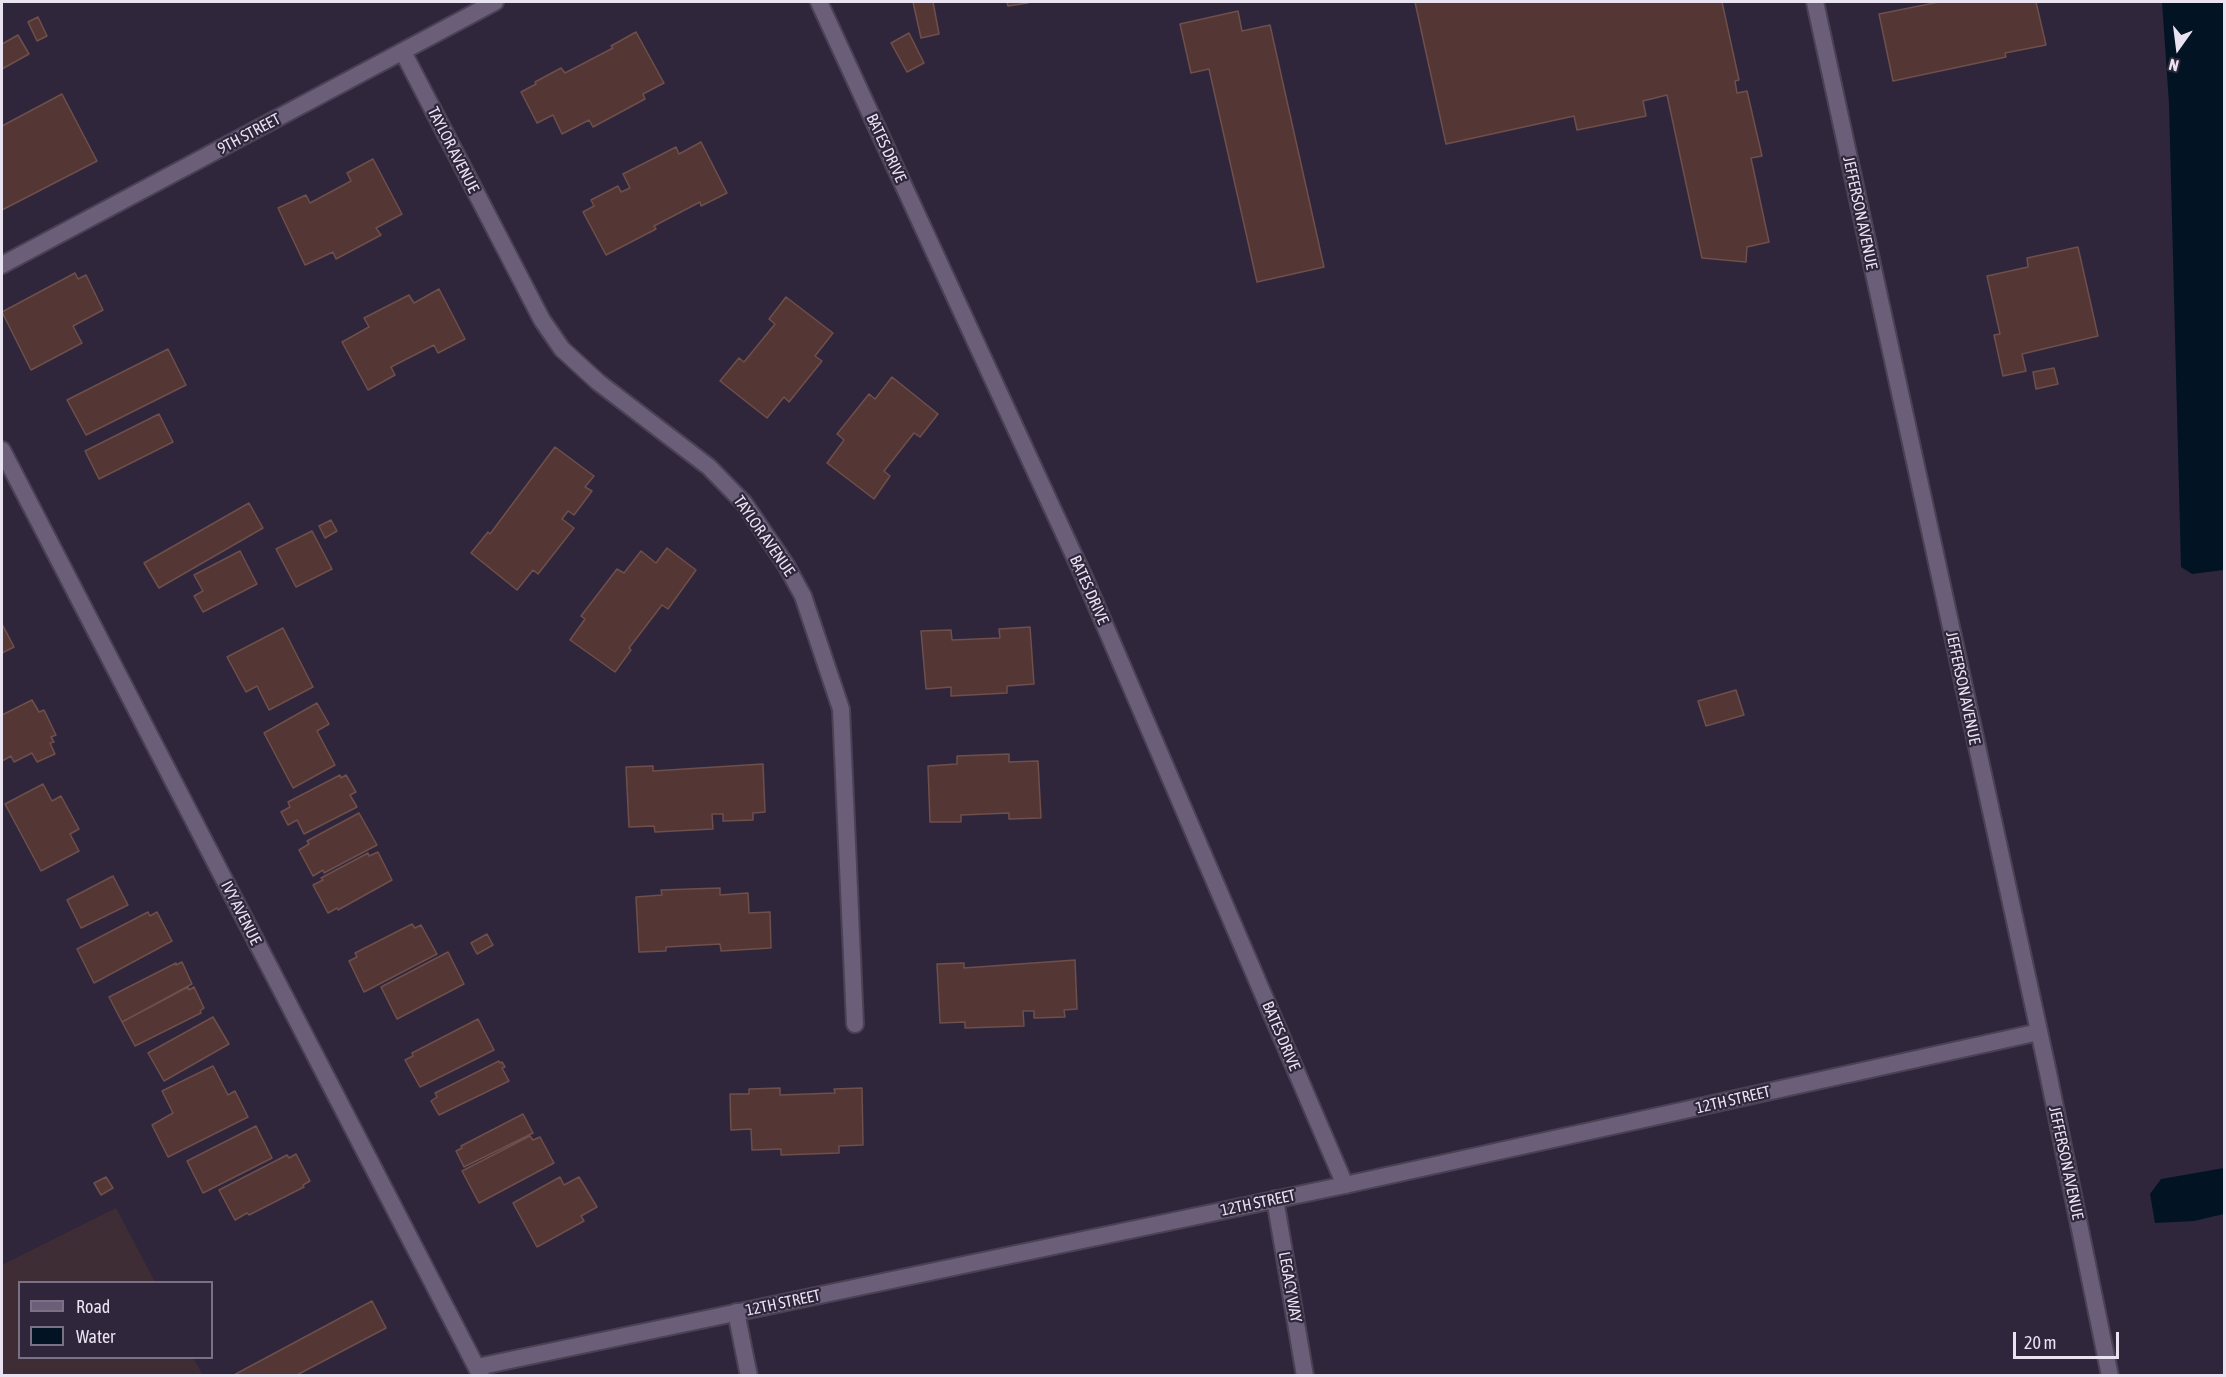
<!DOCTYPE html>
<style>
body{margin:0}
#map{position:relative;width:2226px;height:1377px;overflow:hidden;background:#30263c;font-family:"Asap Condensed",sans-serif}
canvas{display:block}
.frame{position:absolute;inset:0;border:3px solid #e8e2f1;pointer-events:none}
.legend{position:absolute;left:18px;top:1281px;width:195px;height:78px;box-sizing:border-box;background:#30263c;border:2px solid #7a7184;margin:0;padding:8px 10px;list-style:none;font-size:18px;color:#e8e2f1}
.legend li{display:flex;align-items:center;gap:12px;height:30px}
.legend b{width:30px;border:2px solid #7a7184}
.north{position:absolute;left:2148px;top:18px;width:60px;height:60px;-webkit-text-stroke:4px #30263c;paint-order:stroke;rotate:194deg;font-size:16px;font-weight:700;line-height:24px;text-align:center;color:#e8e2f1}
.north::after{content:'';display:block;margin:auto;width:21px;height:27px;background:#e8e2f1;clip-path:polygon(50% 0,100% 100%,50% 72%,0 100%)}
.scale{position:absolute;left:2013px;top:1332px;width:106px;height:27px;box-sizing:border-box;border:3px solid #e8e2f1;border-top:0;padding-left:8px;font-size:18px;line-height:21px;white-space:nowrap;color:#e8e2f1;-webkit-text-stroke:4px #30263c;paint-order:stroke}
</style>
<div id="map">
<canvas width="2226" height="1377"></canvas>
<div class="frame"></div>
<ul class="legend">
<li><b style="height:8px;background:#6a5e78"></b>Road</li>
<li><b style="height:16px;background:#021424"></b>Water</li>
</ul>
<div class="north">N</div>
<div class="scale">20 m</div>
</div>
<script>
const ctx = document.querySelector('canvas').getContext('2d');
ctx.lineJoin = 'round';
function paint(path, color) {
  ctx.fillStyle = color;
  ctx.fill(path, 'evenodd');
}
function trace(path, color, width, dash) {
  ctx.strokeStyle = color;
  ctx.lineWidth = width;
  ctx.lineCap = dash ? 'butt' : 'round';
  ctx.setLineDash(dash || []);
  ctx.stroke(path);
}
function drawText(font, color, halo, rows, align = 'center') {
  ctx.font = font + ' "Asap Condensed",sans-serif';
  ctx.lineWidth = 4.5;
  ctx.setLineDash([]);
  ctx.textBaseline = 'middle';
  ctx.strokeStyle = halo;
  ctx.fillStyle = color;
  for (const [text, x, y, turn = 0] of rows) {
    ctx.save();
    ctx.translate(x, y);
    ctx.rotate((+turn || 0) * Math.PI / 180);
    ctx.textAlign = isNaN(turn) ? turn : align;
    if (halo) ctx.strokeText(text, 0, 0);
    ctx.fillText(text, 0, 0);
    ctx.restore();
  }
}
paint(new Path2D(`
 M116,1208L155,1282H20V1358H193L203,1375H2V1265Z`), '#3f2d35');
paint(new Path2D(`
 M2162,2H2224V570L2192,574L2181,567L2169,104Z
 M2224,1168V1214L2194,1221L2155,1223L2150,1194L2161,1179Z`), '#021424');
const building = new Path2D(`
 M913,2H933L939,34L921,38Z
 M1007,2H1028V3L1008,6Z
 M1415,2H1722L1739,80L1735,81L1737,93L1747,91L1762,156L1751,158L1769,242L1747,247L1746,262L1702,258L1667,95L1643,101L1646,116L1577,130L1574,116L1446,144Z
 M1939,2H2036L2046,45L2005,53L2006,57L1893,81L1879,14Z
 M1238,11L1242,31L1270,25L1324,267L1257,282L1209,69L1191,73L1180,24Z
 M38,17L47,36L37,41L28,22Z
 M636,32L664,83L643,94L645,99L593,127L589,120L562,134L553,115L537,123L521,92L536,84L535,82L561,68L565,73L613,48L611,46Z
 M909,33L924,63L907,72L891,43Z
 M18,35L29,54L2,69V44Z
 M62,94L97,161L2,210V126Z
 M701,142L727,193L701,206L700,202L654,226L656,229L606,255L583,212L594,206L591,200L618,186L621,192L630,188L623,174L676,147L679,154Z
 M373,159L402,214L376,228L381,235L336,259L333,252L305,265L278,208L306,195L310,203L351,181L347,173Z
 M2078,247L2098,336L2022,354L2026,371L2003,376L1994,335L2000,334L1987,276L2028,267L2027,258Z
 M75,273L78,279L86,275L103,310L73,326L82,343L31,370L2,312Z
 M439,289L465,339L438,353L434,345L391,367L395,375L368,390L342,342L369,327L364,318L409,295L414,303Z
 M786,297L833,333L815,356L822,361L789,402L784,397L767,418L720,381L739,358L744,362L775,324L769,319Z
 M168,349L186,385L86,435L67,400Z
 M2054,368L2058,384L2036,389L2033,372Z
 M892,377L938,414L920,437L914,433L884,471L890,476L874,499L827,463L844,440L837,434L869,394L875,399Z
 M159,414L173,442L99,479L85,451Z
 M555,447L594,476L585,487L592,491L574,515L568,511L562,519L574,528L538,574L533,570L517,590L471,553L488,532L490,534Z
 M249,503L263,528L159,588L144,563Z
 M331,520L337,531L325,538L319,526Z
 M312,531L332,569L296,587L276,549Z
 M667,548L696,570L668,609L662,605L629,648L631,650L615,672L570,640L585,619L581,616L617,569L624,573L641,551L656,563Z
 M240,551L257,584L203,612L194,596L203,591L194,575Z
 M2,624L14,647L2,653Z
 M1030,627L1034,684L1007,686V693L951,696V687L926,689L921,631L951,630L952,640L1000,638L999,629Z
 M283,628L313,687L269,710L257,686L246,692L227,657Z
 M1736,690L1744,715L1706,726L1698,701Z
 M32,700L39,712L44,710L56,735L51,737L54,742L50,743L55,754L37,762L32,753L14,762L11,756L2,761V715Z
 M317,703L329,724L317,731L335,765L293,788L264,733Z
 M1009,754V762L1038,761L1041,818L1009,819V813L961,815V822H930L928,766L957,764V756Z
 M763,764L765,812L753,813V820L723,821V814H712L713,829L655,832L654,826L629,827L626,767L653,766V771Z
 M340,775L341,778L346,775L356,792L350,795L357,807L304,834L297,820L288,825L281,812L290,807L288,802Z
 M43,784L52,801L61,796L79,829L70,834L79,851L41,871L5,804Z
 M359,813L377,845L324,873L323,870L313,876L299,850L309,844L307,841Z
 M378,852L392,880L338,910L337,908L328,913L313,885L323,880L321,878L368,853L369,856Z
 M113,876L128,905L81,928L67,900Z
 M720,888V895L748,893L749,913L770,912L771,948L721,951L720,944L666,947V951L639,952L636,897L662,895L661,890Z
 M148,912L150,916L157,912L172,941L94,983L77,949Z
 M412,924L415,928L421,925L437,954L364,992L349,961L357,957L355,953Z
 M487,934L493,945L477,954L471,943Z
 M448,952L464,984L397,1019L381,987Z
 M1075,960L1077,1009L1064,1010L1065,1017L1034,1018V1011H1023L1024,1026L965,1028V1022L940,1023L937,964L964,963V968Z
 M182,962L192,984L122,1022L109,997L176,963V965Z
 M188,987L189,990L194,987L204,1008L200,1011L201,1013L135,1046L122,1022Z
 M213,1017L229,1044L164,1081L148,1053Z
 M478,1019L494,1050L420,1087L405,1060L413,1056L412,1053Z
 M499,1061L500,1063L502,1062L505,1067L502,1068L509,1081L439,1115L431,1101L437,1097L435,1093Z
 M213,1066L228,1095L235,1091L248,1117L168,1157L152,1125L173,1113L162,1091Z
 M780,1088V1095L835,1093L834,1089L862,1088L863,1145L839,1146V1153L781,1155V1149L752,1150L751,1129L731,1130L730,1094H749V1089Z
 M523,1114L533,1133L464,1167L456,1151L462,1148L461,1146Z
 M256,1126L272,1158L203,1193L187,1161Z
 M530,1136L533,1140L540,1137L554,1163L479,1203L462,1171Z
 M296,1154L310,1181L303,1185L304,1187L249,1215L247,1213L235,1220L219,1190L287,1155L289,1158Z
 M106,1177L113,1188L101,1195L94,1183Z
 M560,1177L564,1185L579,1177L597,1207L581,1216L584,1221L537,1247L513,1203Z
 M372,1301L386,1328L295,1376H232Z`);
paint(building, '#543734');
trace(building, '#6e4f4c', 1.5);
const service = new Path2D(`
 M819,2L1084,577L1345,1185
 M736,1312L749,1376`);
const minor = new Path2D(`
 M403,52L542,320L562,349L598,382L709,467L744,503L786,565L803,596L841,709L855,1024
 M2,265L495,2
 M2,450L481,1376
 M1275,1199L1305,1376
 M477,1367L1345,1185L2039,1032`);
const tertiary = new Path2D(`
 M1815,2L2047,1068L2110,1376`);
trace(service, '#4a4154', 20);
trace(minor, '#4a4154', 20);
trace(tertiary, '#4a4154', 20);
trace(service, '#6a5e78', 16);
trace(minor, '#6a5e78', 16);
trace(tertiary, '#6a5e78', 16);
drawText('16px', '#e8e2f1', '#30263c', [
 ["9TH STREET",249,134,-28],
 ["BATES DRIVE",886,148,65],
 ["TAYLOR AVENUE",453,150,63],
 ["JEFFERSON AVENUE",1860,213,78],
 ["TAYLOR AVENUE",764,536,55],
 ["BATES DRIVE",1089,590,66],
 ["JEFFERSON AVENUE",1963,688,78],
 ["IVY AVENUE",241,913,63],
 ["BATES DRIVE",1281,1036,67],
 ["12TH STREET",1733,1100,-13],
 ["JEFFERSON AVENUE",2066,1163,78],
 ["12TH STREET",1258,1203,-12],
 ["LEGACY WAY",1290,1287,80],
 ["12TH STREET",783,1303,-12]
]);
</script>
